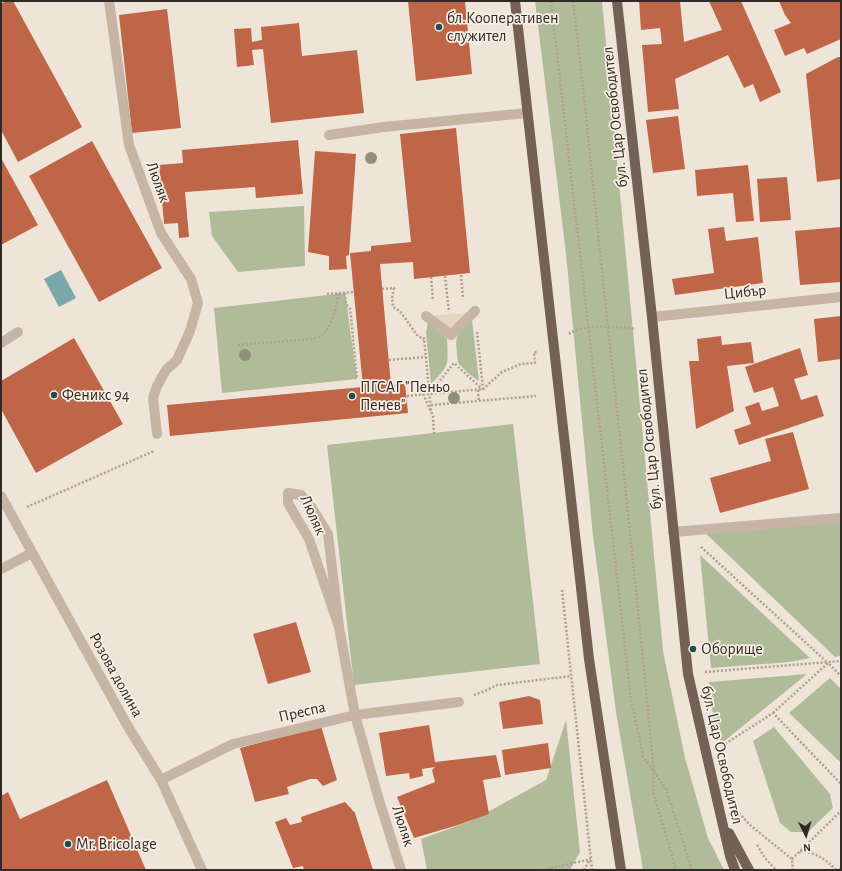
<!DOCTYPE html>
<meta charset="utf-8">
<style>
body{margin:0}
#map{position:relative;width:842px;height:871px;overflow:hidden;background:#efe4d8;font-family:"Alegreya Sans",sans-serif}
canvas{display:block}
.frame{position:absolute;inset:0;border:2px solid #322a26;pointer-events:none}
.north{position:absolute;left:786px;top:815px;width:40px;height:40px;-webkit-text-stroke:3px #f7eee4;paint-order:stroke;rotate:175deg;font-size:11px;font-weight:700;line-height:16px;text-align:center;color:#322a26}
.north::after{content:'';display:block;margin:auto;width:14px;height:18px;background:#322a26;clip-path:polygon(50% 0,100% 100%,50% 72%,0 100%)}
</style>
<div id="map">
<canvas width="842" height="871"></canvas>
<div class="frame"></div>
<div class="north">N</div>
</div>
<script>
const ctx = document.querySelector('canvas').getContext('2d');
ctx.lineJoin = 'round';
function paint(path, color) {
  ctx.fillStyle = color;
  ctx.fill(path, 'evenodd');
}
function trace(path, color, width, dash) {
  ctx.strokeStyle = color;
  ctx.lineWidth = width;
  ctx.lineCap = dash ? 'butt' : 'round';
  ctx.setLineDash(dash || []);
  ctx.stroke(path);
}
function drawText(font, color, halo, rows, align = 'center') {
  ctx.font = font + ' "Alegreya Sans",sans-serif';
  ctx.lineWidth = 3.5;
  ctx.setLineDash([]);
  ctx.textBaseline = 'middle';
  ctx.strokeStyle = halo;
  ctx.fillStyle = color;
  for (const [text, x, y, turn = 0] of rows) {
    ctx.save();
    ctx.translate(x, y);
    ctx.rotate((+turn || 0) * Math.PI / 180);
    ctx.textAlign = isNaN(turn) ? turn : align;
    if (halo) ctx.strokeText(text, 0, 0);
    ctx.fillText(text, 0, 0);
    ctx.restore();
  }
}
paint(new Path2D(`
 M535,1H602L663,651L685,758L708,838L724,870H643L616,712L593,536L566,254Z
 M304,206L305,266L238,272L212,236L209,212Z
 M345,293L357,379L222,393L214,308Z
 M472,320L479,381L469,374L458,363C456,337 452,338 472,320Z
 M428,322L447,339C448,365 450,365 431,384L426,332Z
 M513,424L540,664L354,685L327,445Z
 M841,517V656L835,657L703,531Z
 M700,555L810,658L790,662L711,668Z
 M807,674L722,743L718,738L715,731L709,682Z
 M830,678L841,689V763L789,713Z
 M566,720L580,852L570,870H427L421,839L473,820L546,780Z
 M774,727L830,794L833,808L808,832H791L780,823L753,741Z`), '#b0bc99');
paint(new Path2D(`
 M475,311L451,335L426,316L465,313Z`), '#e6d6c0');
paint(new Path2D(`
 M61,270L76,298L59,307L44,279Z`), '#79a7aa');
paint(new Path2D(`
 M6,1H13L82,127L18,162L1,130V4Z
 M408,1H465L472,74L416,81Z
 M639,1H680L684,42L722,30L709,1H741L781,92L760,102L753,84L744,88L728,55L675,79L679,109L648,112L642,45L662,44L660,28L641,30Z
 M779,1H841V39L807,54L804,48L785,56L774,30L791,23L785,15Z
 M167,9L181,128L132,133L119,15Z
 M299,23L302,56L357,50L364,113L271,123L263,49L252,50L254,65L237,67L234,29L251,28L252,42L262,40L261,27Z
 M838,57H841V179L817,182L806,74Z
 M678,116L685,169L653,173L646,120Z
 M456,128L470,273L414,279L413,262L380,264L391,385L405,384L408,413L170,436L167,405L363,387L350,253L371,251V246L411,242L400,134Z
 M298,140L303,194L256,198L255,187L185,192L189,237L179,238L178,223L164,224L159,165L183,163L182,150Z
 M92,141L162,268L99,302L29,176Z
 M315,151L356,154L349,255L346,256L347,269L329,270V256L308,252Z
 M1,158L38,225L1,245Z
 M748,165L754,221L736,222L733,193L697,196L695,170Z
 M787,177L791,220L760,222L757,179Z
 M724,227L726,241L758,237L763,283L675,295L672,279L714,273L708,229Z
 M841,227V282L800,285L795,231Z
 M841,316V359L818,362L814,319Z
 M721,336L722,345L751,342L754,363L727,366L734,411L696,429L689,361H699L697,339Z
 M74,338L123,424L36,473L1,409V381Z
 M800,348L808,375L794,379L801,400L817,395L824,416L739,445L734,430L751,424L745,407L759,402L762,411L779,406L773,387L754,393L745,367Z
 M793,432L809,489L720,513L710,478L771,461L765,439Z
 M296,622L311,672L268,684L253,634Z
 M529,696L540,700L543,724L503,729L499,702Z
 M429,725L435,762L496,755L501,777L483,780L489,814L458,825L414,838L397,797L435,782L432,770L435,767L422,769L423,776L410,779L409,773L386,776L379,733Z
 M321,726L337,780L323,786L317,779H310L287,787L289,794L255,802L240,748Z
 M548,743L551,768L505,775L502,750Z
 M107,780L146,870H1V796L8,792L20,819Z
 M345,802L355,813L373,870H304L303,866L293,868L275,822L286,818L290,825L302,822L301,817Z`), '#be6647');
trace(new Path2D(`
 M551,1L631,699L643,756L666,789L692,870
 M573,1C586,109 596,218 608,327C624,475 640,624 654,773L653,791L676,870
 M461,275L463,299
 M445,276L449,312
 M431,277L433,301
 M382,289L394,288L392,298L393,307L400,311L417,335L424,340
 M345,293L346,304L350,309L351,317L357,379
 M327,294L354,292
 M477,332L483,389
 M569,334C583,323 619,327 636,329
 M424,337L431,411
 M238,345L311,339C314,338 318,338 320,336C332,329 336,306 339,293
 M389,360L426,357
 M478,390L479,402
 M430,393L454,363L482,389
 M423,394L433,416L434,433
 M407,396L483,389L502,372L521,364L535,363L534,352H538
 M431,405L536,396
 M27,507L154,451
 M701,547L828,663
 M562,590L592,870
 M705,672L841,661
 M474,695L485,691L497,685L571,676
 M773,713L828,663L841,676
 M722,746L773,713L841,784
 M739,813L750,825L792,859L793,870
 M757,845L765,858L776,870
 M800,851C817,853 824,858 836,870
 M792,859L841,811
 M543,870L591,859
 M584,870L590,859
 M839,870L841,868`), '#b19f8f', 2.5, [2, 2]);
trace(new Path2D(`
 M109,1L129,145L161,233L191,279L198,303L190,331L177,360L166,370L157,386L153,398L157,434
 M329,135L384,127L527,113
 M426,316L451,335L475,311
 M652,317L841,297
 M1,343L18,332
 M1,496L127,725L161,780L202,870
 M673,532L841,518
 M1,569L32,553
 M339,627L309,539L288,503V493L301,495L312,508L328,534L339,627L355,715L379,800L401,870
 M161,780L233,744L355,715L459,702`), '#c6b4a5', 10);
trace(new Path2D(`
 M515,1L589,659L621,870
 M617,1L652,317L688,674L730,856L735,870
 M729,833L749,870`), '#736158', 10);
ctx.fillStyle = '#8f9279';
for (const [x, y] of [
 [371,158],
 [245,355],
 [454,398]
]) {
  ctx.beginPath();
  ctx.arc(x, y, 6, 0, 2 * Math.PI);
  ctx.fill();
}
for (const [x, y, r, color] of [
 [439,27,4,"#1e4c50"],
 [54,395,4,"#1e4c50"],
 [352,396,4,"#1e4c50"],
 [693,649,4,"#1e4c50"],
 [68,844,4,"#1e4c50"]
]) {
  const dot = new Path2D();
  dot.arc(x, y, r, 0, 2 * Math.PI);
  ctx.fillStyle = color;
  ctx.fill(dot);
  trace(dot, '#f7eee4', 1.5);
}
drawText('16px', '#322a26', '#f7eee4', [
 ["бл.Кооперативен",447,18],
 ["служител",447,36],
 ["ПГСАГ \"Пеньо",360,387],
 ["Пенев\"",360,405],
 ["Феникс 94",62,395],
 ["Оборище",701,649],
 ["Mr. Bricolage",76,844]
], 'left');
drawText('16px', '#322a26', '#f7eee4', [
 ["бул. Цар Освободител",615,117,-96],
 ["Люляк",158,182,70],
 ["Цибър",745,292,-6],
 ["бул. Цар Освободител",649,439,-96],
 ["Люляк",313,515,66],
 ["Розова долина",116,675,61],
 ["Преспа",302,712,-13],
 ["бул. Цар Освободител",722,755,77],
 ["Люляк",403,826,72]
]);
</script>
